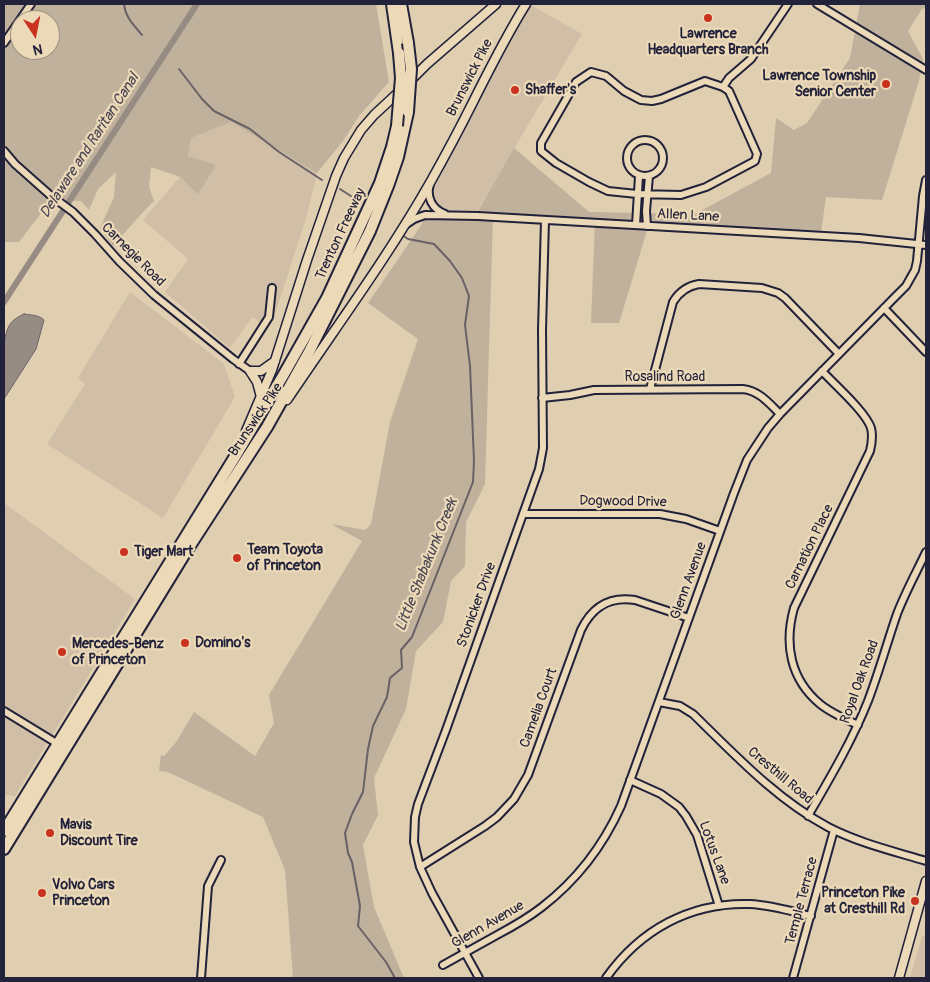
<!DOCTYPE html>
<style>
body{margin:0}
#map{position:relative;width:930px;height:982px;overflow:hidden;background:#e0ceb0;font-family:Pangolin,sans-serif}
canvas{display:block}
.frame{position:absolute;inset:0;border:5px solid #22223b;pointer-events:none}
.north{position:absolute;left:10px;top:10px;width:50px;height:50px;box-sizing:border-box;background:#ecd9b7;border:1px solid #9b9085;border-radius:50%;rotate:169deg;font-size:14px;font-weight:700;line-height:20px;text-align:center;color:#22223b}
.north::after{content:'';display:block;margin:auto;width:18px;height:22px;background:#c8321e;clip-path:polygon(50% 0,100% 100%,50% 72%,0 100%)}
</style>
<div id="map">
<canvas width="930" height="982"></canvas>
<div class="frame"></div>
<div class="north">N</div>
</div>
<script>
const ctx = document.querySelector('canvas').getContext('2d');
ctx.lineJoin = 'round';
function paint(path, color) {
  ctx.fillStyle = color;
  ctx.fill(path, 'evenodd');
}
function trace(path, color, width, dash) {
  ctx.strokeStyle = color;
  ctx.lineWidth = width;
  ctx.lineCap = dash ? 'butt' : 'round';
  ctx.setLineDash(dash || []);
  ctx.stroke(path);
}
function drawText(font, color, halo, rows, align = 'center') {
  ctx.font = font + ' Pangolin,sans-serif';
  ctx.lineWidth = 4.5;
  ctx.setLineDash([]);
  ctx.textBaseline = 'middle';
  ctx.strokeStyle = halo;
  ctx.fillStyle = color;
  for (const [text, x, y, turn = 0] of rows) {
    ctx.save();
    ctx.translate(x, y);
    ctx.rotate((+turn || 0) * Math.PI / 180);
    ctx.textAlign = isNaN(turn) ? turn : align;
    if (halo) ctx.strokeText(text, 0, 0);
    ctx.fillText(text, 0, 0);
    ctx.restore();
  }
}
paint(new Path2D(`
 M529,4L582,34L474,216L441,213L433,205L430,182Z
 M231,122L317,173L306,219L274,317L267,327L252,317L230,348L165,292L188,259L143,220L180,177L199,193L188,156L191,138Z
 M130,292L224,364L235,397L163,518L47,444L85,384L78,378Z
 M4,503L135,599L15,796L4,795Z
 M922,936H926V978H910Z`), '#d0bfa6');
paint(new Path2D(`
 M4,4H376L389,82L359,116L343,141L317,173L231,122L191,138L188,156L216,165L198,194L180,177L151,167L149,187L154,201L143,212L113,246L100,228L114,197L116,172L98,189L89,210L81,201L48,199V204L19,242H4ZM20,20H50V50H20Z
 M860,4H926V8L922,9L908,31L923,59L919,81L882,200L826,197L821,233L649,224L619,323H591L595,221L493,215L485,484L466,522L465,566L451,581L443,622L416,651L406,709L374,778L378,815L363,845L374,907L404,978H293L285,870L263,817L168,772L159,771L161,755L164,756L177,741L194,712L255,756L274,723L269,695L362,541L331,524L365,530L371,524L390,422L418,339L368,303L420,227L428,212L475,216L514,148L589,212L695,214L771,173L776,118L794,130L807,123L850,58Z`), '#c0b19c');
const water = new Path2D(`
 M24,314C30,315 39,315 44,320L36,349L4,399C4,380 0,342 9,326C12,320 18,317 24,314Z`);
paint(water, '#978c83');
trace(water, '#686266', 1);
trace(new Path2D(`
 M124,4C125,17 134,25 142,35
 M179,69L202,99L214,111L250,129L279,152L322,180
 M340,189L357,200
 M395,978L386,962L358,926L360,906L352,862L348,853L345,833L352,814L363,792L368,749L373,726L387,697L390,678L402,668L401,650L412,637L473,482L474,461L470,366L465,325L469,296L462,278L450,261L434,244L408,239L402,235`), '#686266', 2);
trace(new Path2D(`
 M4,302L197,4`), '#978c83', 6);
const minor = new Path2D(`
 M817,4L926,70
 M4,43L31,4
 M591,72L606,76L624,91L641,100L652,101L661,99L705,81L723,87L729,91L757,154L755,161L706,187L681,195L637,194L608,191L589,182L556,163L541,151V143L576,82Z
 M723,87L729,78L751,59L788,4
 M627 158a18 18 0 1 1 36 0a18 18 0 1 1-36 0Z
 M4,151L15,164L50,195L73,212L95,234L119,261L154,295L233,359L250,371
 M430,184C426,197 432,209 445,214
 M405,225L414,219L425,215L478,216L859,238L926,245
 M636,225L639,176
 M647,226L646,211L649,176
 M884,308L926,352
 M239,364L269,317L272,288
 M822,371C834,384 866,412 871,428C873,436 872,443 870,451L794,608C784,644 790,679 820,704C831,713 845,719 858,725
 M650,389L673,302C679,292 687,286 699,284L762,288L778,293L785,298L839,354
 M542,398L570,395L594,390L743,389C759,391 768,402 780,414
 M523,514H660L686,519L720,531
 M659,702L680,706L693,714C735,755 776,799 828,827C859,843 893,851 926,861
 M4,711L58,744
 M630,780L661,794L679,807L686,816L697,835L719,906
 M808,816C830,778 852,741 868,701C879,672 887,643 897,614C905,593 916,573 926,552
 M420,867L485,826L497,817L514,799L528,775L581,630C592,607 609,596 635,600L689,618
 M443,965C461,955 479,945 497,935C512,927 528,918 542,907C577,880 603,846 621,806L734,493L747,460L768,428L780,414L895,297L906,286L915,270L917,261L923,196L926,180
 M201,978L208,886L221,860
 M479,978L432,893L420,867L414,842L415,817L418,804L446,730L539,469L543,448L542,330L545,220
 M606,978C640,930 690,902 750,904C771,905 791,911 811,916
 M793,978L834,830`);
const major = new Path2D(`
 M410,81L427,64L496,4
 M261,397L257,382L250,371H261L275,361
 M287,400C336,327 388,257 431,181C445,156 459,130 472,104C489,70 506,36 526,4
 M246,431L272,370L307,260L336,176L344,158L361,130L374,115L402,89
 M899,978L926,881`);
const highway = new Path2D(`
 M392,4L399,53
 M401,4L408,43
 M4,831L236,455L284,374L327,298L380,183L392,147L397,126
 M4,849L184,555L267,427L309,352L370,231L388,186L398,157L408,112`);
trace(minor, '#22223b', 10);
trace(major, '#22223b', 11);
trace(highway, '#22223b', 14);
trace(minor, '#ecd9b7', 6);
trace(major, '#ecd9b7', 8);
trace(highway, '#ecd9b7', 10);
const highwayBridge = new Path2D(`
 M408,43L411,69L408,112
 M397,126L401,78L399,53`);
trace(highwayBridge, '#22223b', 14, []);
trace(highwayBridge, '#ecd9b7', 10);
for (const [x, y, r, color] of [
 [708,18,5,"#c8321e"],
 [886,84,5,"#c8321e"],
 [515,90,5,"#c8321e"],
 [124,552,5,"#c8321e"],
 [237,558,5,"#c8321e"],
 [185,643,5,"#c8321e"],
 [62,652,5,"#c8321e"],
 [50,833,5,"#c8321e"],
 [42,893,5,"#c8321e"],
 [915,901,5,"#c8321e"]
]) {
  const dot = new Path2D();
  dot.arc(x, y, r, 0, 2 * Math.PI);
  ctx.fillStyle = color;
  ctx.fill(dot);
  trace(dot, '#ecd9b7', 2);
}
drawText('bold 14px', '#22223b', '#ecd9b7', [
 ["Lawrence",708,34,"center"],
 ["Headquarters Branch",708,50,"center"],
 ["Lawrence Township",876,76,"right"],
 ["Senior Center",876,92,"right"],
 ["Shaffer's",525,90],
 ["Team Toyota",247,550],
 ["of Princeton",247,566],
 ["Tiger Mart",134,552],
 ["Domino's",195,643],
 ["Mercedes-Benz",72,644],
 ["of Princeton",72,660],
 ["Mavis",60,825],
 ["Discount Tire",60,841],
 ["Volvo Cars",52,885],
 ["Princeton",52,901],
 ["Princeton Pike",905,893,"right"],
 ["at Cresthill Rd",905,909,"right"]
], 'left');
drawText('14px', '#22223b', '#ecd9b7', [
 ["Brunswick Pike",470,78,-63],
 ["Allen Lane",688,216,3],
 ["Trenton Freeway",341,234,-65],
 ["Carnegie Road",133,255,45],
 ["Rosalind Road",665,377],
 ["Brunswick Pike",256,420,-56],
 ["Dogwood Drive",623,502,1],
 ["Carnation Place",810,547,-64],
 ["Glenn Avenue",689,581,-70],
 ["Stonicker Drive",477,605,-70],
 ["Royal Oak Road",860,682,-70],
 ["Camelia Court",539,708,-70],
 ["Cresthill Road",780,776,40],
 ["Lotus Lane",714,853,70],
 ["Temple Terrace",802,901,-75],
 ["Glenn Avenue",488,925,-30]
]);
drawText('italic 15px', '#4b4754', '#ecd9b7', [
 ["Delaware and Raritan Canal",90,146,-57],
 ["Little Shabakunk Creek",427,565,-68]
]);
</script>
